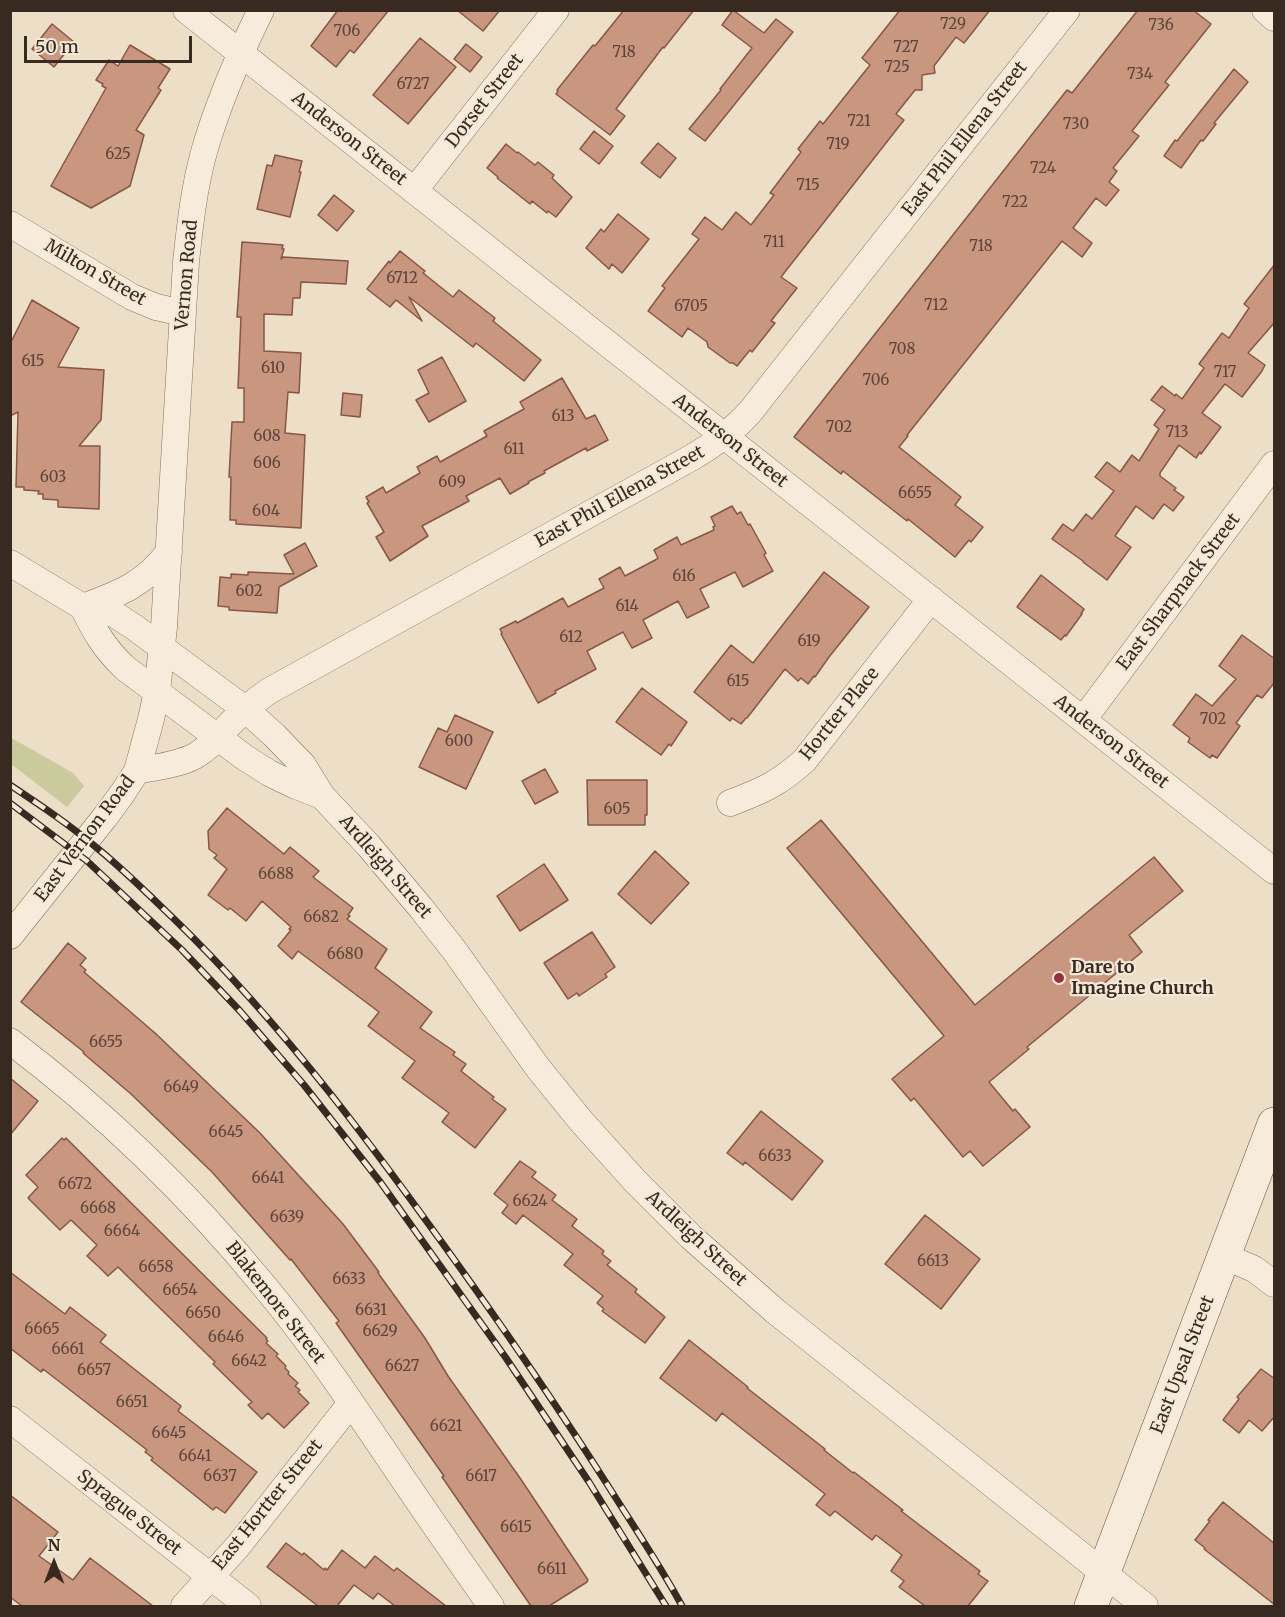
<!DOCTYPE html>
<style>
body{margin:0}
#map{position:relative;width:1285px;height:1617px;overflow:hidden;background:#eddec8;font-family:Merriweather,serif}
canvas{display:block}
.frame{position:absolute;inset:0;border:12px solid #392a21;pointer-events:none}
.north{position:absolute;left:24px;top:1533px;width:60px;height:60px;-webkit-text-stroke:4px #f4e9d7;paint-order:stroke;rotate:0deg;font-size:16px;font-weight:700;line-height:24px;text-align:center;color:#392a21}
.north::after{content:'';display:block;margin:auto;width:21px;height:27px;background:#392a21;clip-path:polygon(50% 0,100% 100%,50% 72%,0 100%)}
.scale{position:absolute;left:24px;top:36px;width:168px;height:27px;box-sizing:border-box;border:3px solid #392a21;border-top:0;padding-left:8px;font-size:18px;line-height:21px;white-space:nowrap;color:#392a21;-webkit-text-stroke:4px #f4e9d7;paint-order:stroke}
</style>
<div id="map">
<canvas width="1285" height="1617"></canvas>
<div class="frame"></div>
<div class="north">N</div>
<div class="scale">50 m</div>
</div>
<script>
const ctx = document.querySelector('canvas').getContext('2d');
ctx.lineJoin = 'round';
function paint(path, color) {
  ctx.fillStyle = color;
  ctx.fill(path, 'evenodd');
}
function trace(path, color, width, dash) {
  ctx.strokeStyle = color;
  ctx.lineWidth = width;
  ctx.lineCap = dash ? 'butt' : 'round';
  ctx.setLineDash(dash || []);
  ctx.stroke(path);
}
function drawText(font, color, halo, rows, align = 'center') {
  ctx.font = font + ' Merriweather,serif';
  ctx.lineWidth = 4.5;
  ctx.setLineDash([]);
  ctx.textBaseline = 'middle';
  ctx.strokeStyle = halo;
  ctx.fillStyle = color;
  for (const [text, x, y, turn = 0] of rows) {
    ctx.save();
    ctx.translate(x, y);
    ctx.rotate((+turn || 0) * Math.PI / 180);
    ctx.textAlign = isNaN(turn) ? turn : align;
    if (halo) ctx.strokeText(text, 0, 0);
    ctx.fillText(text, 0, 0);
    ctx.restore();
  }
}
paint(new Path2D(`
 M10,737L73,773L84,786L67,807L11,764Z`), '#caca9c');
const building = new Path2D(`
 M338,10H389L354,53L350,50L336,67L311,46Z
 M457,10H500L483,31Z
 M624,10H694L664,48L663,47L616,109L625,116L610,135L556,94L558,91L557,90L593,45L595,46Z
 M733,10L764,33L776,19L793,32L705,141L689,129L721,90L720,89L752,48L722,25Z
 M900,10H990L964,43L956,37L934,66L935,73L922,75V90H915L896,114L904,120L781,277L797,288L771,321L775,323L752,352L750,350L737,366L733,363H730L708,347L707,342L688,328L682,337L648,311L665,288L662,286L699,239L692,234L705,217L722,230L736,212L751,225L774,195L770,193L801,152L798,149L820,121L823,124L870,65L862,58Z
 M1138,10H1193L1211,24L1165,82L1169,85L1132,131L1139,136L1113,168L1117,171L1109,182L1119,190L1106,206L1096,198L1073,228L1092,243L1082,257L1062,241L907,435L908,436L899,447L961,497L955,505L983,527L971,542L969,540L955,557L908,519L907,521L843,471L841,474L794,437L1067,90L1072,93Z
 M52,24L74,42L54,67L32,49Z
 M420,38L456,67L408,124L373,95Z
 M466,44L482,57L470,72L454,59Z
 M130,45L170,69L158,88L161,90L136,130L144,135L130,186L91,208L51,186L106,88L102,86L103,84L96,80L109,60L118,66Z
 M1234,69L1248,82L1214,123L1216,124L1203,141L1201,140L1181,168L1164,156L1175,140L1177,141Z
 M594,131L613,146L599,164L580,149Z
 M658,143L676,158L660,178L641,163Z
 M506,144L517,153L518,152L535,165L538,162L554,175L552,178L572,197L556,217L548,211L547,213L532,201L530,204L497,178L498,177L487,168Z
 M275,155L302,161L299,172H301L290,217L257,209L267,165L272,166Z
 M334,195L354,211L337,231L318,215Z
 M618,214L649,239L622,273L612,264L609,269L586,248L601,229L604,232Z
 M242,242L283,245L282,249H284L281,259L283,257L348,261L346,284L301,282L300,298H293L292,315L264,314V351L301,353L299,393L288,392L285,433L305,435L301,528L236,524V520H230L231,477H229L232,422H244V388H238L241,317H237Z
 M400,251L425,271L423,273L453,297L459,290L495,318L493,321L541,360L524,381L476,343L473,347L409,297L422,321L396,300L390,307L367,289L389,261L390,263Z
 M1275,264V322L1248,353L1265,365L1262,371L1242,397L1225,384L1202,413L1221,427L1201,454L1200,452L1196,458L1179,445L1160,473V476L1176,488L1174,490L1184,497L1173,511L1164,504L1153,519L1136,506L1115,536L1131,547L1107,580L1083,562V561L1052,539L1063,524L1073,531L1086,514L1092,519L1114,491L1095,477L1107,462L1120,472L1132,455L1139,461L1159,429L1154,425L1165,410L1151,400L1162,386L1175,396L1176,394L1182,399L1204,368L1199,364L1222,333L1229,338L1249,308L1244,304Z
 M32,300L79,328L58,367L104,370L101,420L79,446H100L99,509L58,507V500L43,499V494H38L39,491L24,490V487H16L18,412L10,416V344Z
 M442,357L466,401L429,422L416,400L429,393L418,370Z
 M562,378L586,419L595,415L608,440L587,451L586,448L544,471L545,473L528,482L529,483L510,494L500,478L466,496L469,501L422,526L428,536L390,561L376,537L384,532L367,503L369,502L366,497L383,487L386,493L420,473L417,467L437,456L440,462L487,436L484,431L524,409L520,402Z
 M343,393L362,395L360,417L341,415Z
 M732,506L737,514L741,512L748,525L750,524L766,553L764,555L773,571L743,587L735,572L700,589L709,607L687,618L678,601L643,620L652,638L632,648L623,632L587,651L596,669L555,691L556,693L538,703L501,634L502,633L500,629L516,621L517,623L563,598L568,607L604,588L599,579L620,567L625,576L657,559L658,558L654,550L677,537L681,545L714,530L713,527L715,526L711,517Z
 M305,543L317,566L279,587L277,613L229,610V607L218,606L220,577L231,578V574L248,575V572L294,574L284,555Z
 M824,572L869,607L829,657L815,677L814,676L808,684L801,678L798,681L785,669L747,718H746L741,724L732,718L730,721L694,692L731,645L753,663Z
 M1041,575L1084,609L1081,614H1082L1066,636L1065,635L1061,640L1017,607Z
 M1242,635L1275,659V682L1262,698L1257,695L1236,723L1240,726L1217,758L1212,755L1210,758L1188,742L1190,738L1173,725L1196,694L1212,706L1236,679L1219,666Z
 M642,688L687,722L671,746L669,744L661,755L616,722Z
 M455,715L493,732L466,789L419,767L438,728L447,732Z
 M545,769L558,792L535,804L522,781Z
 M587,780H647V815H645V825H588Z
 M227,808L284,854L290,847L319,871L313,877L353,908L348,915L350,916L347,919L387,949L375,968L432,1012L420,1028L455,1052L453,1055L466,1064L461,1071L494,1097L492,1099L506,1109L475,1148L442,1122L449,1113L402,1078L415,1061L368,1026L379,1012L298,951L292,959L278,946L291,930L289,929L291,927L262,901L246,921L230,908L228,910L208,895L227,869L214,858L217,855L209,849L208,831Z
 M821,820L975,1005L1154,857L1183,891L1129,935L1142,952L1027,1047L1029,1049L989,1082L1013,1111L1015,1109L1030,1127L983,1166L970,1151L963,1157L914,1098L911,1101L892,1079L944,1036L787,848Z
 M655,851L689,883L651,924L618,894Z
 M544,864L568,900L520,931L497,896Z
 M592,932L615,967L605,974L607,977L579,996L577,993L568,999L544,963Z
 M68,943L86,958L80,965L86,970L84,972L155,1033L260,1133L343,1224L379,1272L378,1273L425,1338L448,1376L520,1478L588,1580L587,1582L549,1606H531L442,1477L444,1476L336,1323L339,1321L291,1259L290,1260L212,1172L131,1094L83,1053L84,1052L21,1002Z
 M10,1078L38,1101L10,1135Z
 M761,1111L823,1161L792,1200L745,1162L743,1165L727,1153Z
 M62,1138L64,1140L66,1138L105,1177L267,1338L266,1339L268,1341L266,1343L278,1354L276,1356L286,1366L285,1368L289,1372L288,1374L298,1383L295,1386L300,1390L298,1392L309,1403L284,1428L268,1413L262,1419L248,1405L252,1402L213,1364L215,1362L118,1267L108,1276L99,1267L87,1256L97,1245L71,1220L60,1230L28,1198L38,1187L26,1175Z
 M520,1161L536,1172L532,1177L556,1195L552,1200L577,1219L572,1226L604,1251L602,1254L611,1261L607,1265L637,1289L635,1292L665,1317L645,1343L602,1311L604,1309L597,1303L603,1296L564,1265L573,1254L523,1215L516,1224L502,1213L508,1205L494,1194Z
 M925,1215L980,1259L941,1309L885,1264Z
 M10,1272L65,1314L70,1307L106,1335L100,1342L181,1406L178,1411L257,1472L225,1513L216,1507L213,1510L151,1460L153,1458L145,1452L147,1450L56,1379L43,1369L41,1372L10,1348Z
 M689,1340L748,1387L747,1388L825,1449L824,1450L853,1473L854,1472L903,1510L901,1511L980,1571L978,1574L988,1581L968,1606H925L899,1587L904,1581L891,1571L902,1555L876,1535L872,1540L835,1511L830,1516L816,1505L825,1494L722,1413L716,1421L660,1378Z
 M1261,1369L1275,1379V1416L1262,1431L1249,1420L1239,1433L1223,1420L1239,1399L1237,1397Z
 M10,1495L58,1532L39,1556L73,1580L90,1558L153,1606H22L10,1597Z
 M1223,1502L1275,1544V1605L1204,1549L1205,1548L1195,1540L1210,1521L1208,1520Z
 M286,1543L302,1555L304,1553L324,1570L325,1568L327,1570L342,1550L365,1568L375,1556L394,1571L397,1568L446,1606H395L378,1593L373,1599L354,1585L337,1606H318L267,1567Z`);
paint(building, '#c99680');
trace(building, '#865745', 1.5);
const street = new Path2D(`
 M186,10L1274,871
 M1265,10L1274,18
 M414,191L556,10
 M10,224L132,297L156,307L183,313
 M10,563L83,607L114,614L134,627L245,709L274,735L303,765L322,796L368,845L421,908L454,950L538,1068L581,1121L635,1181L691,1237L775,1311L1145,1606
 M83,607C94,631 105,649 125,668L244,757L269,773L296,786L322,796
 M83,607C121,593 143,585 169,552
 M1083,720L1274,464
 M137,771C156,767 178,765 195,756C211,747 221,733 233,721C244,710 256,700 269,691L691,458C713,445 733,431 750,412L1067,10
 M730,803C762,791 778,784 804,761L931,599
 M10,936L105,817L122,794L137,771L151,719L157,692L164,627L186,262C190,225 194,188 204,152C218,103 238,57 261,10
 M10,1041C105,1113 190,1195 265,1287C306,1336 342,1389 378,1442C415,1497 453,1552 491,1606
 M1224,1256L1254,1269L1274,1284
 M10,1419L248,1606
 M184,1606L238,1546L351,1403`);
const secondary = new Path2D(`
 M1091,1606L1274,1124`);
trace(street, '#886f5e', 27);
trace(secondary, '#6a5141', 34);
trace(street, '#f7ecdb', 26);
trace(secondary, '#f7ecdb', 33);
const rail = new Path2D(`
 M10,785C40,805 70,825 97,848C124,870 148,894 172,917C286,1027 379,1154 471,1283C520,1352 567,1421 612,1492C636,1530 661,1567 682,1606
 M10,803L87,861L182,950L240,1011L304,1085L381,1183L506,1358L589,1482L666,1606`);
trace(rail, '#392a21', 7);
trace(rail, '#f4e9d7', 4.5, [14]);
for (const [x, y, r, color] of [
 [1059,978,6,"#94313c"]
]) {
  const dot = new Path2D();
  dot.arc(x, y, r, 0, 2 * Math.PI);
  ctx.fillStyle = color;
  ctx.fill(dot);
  trace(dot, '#f4e9d7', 2);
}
drawText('15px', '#5d4539', null, [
 ["729",953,25],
 ["736",1161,26],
 ["706",347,32],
 ["727",906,48],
 ["718",624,53],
 ["725",897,68],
 ["734",1140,75],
 ["6727",413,85],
 ["721",859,122],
 ["730",1076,125],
 ["719",838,145],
 ["625",118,155],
 ["724",1043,169],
 ["715",808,186],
 ["722",1015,203],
 ["711",774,243],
 ["718",981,247],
 ["6712",402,279],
 ["712",936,306],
 ["6705",691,307],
 ["708",902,350],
 ["615",33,362],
 ["610",273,369],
 ["717",1225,373],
 ["706",876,381],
 ["613",563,417],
 ["702",839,428],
 ["713",1177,433],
 ["608",267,437],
 ["611",514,450],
 ["606",267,464],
 ["603",53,478],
 ["609",452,483],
 ["6655",915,494],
 ["604",266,512],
 ["616",684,577],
 ["602",249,592],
 ["614",627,607],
 ["612",571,638],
 ["619",809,642],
 ["615",738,682],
 ["702",1213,720],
 ["600",459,742],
 ["605",617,810],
 ["6688",276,875],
 ["6682",321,918],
 ["6680",345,955],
 ["6655",106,1043],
 ["6649",181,1088],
 ["6645",226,1133],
 ["6633",775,1157],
 ["6641",268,1179],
 ["6672",75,1185],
 ["6624",530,1202],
 ["6668",98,1209],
 ["6639",287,1218],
 ["6664",122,1232],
 ["6613",933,1262],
 ["6658",156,1268],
 ["6633",349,1280],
 ["6654",180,1291],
 ["6631",371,1311],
 ["6650",203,1314],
 ["6665",42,1330],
 ["6629",380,1332],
 ["6646",226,1338],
 ["6661",68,1350],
 ["6642",249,1362],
 ["6627",402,1367],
 ["6657",94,1371],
 ["6651",132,1403],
 ["6621",446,1427],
 ["6645",169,1434],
 ["6641",195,1457],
 ["6637",220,1477],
 ["6617",481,1477],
 ["6615",516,1528],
 ["6611",552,1570]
]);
drawText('18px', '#392a21', '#f4e9d7', [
 ["Dorset Street",485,101,-52],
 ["Anderson Street",349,139,38],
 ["East Phil Ellena Street",965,139,-52],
 ["Milton Street",95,273,30],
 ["Vernon Road",187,275,-85],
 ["Anderson Street",730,441,38],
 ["East Phil Ellena Street",620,497,-29],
 ["East Sharpnack Street",1179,592,-53],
 ["Hortter Place",840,714,-51],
 ["Anderson Street",1111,742,38],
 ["East Vernon Road",85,839,-53],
 ["Ardleigh Street",385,867,49],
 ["Ardleigh Street",696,1239,43],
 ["Blakemore Street",275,1303,52],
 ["East Upsal Street",1183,1365,-69],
 ["East Hortter Street",268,1505,-51],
 ["Sprague Street",129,1513,38]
]);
drawText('bold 18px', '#392a21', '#f4e9d7', [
 ["Dare to",1071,968],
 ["Imagine Church",1071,989]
], 'left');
</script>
